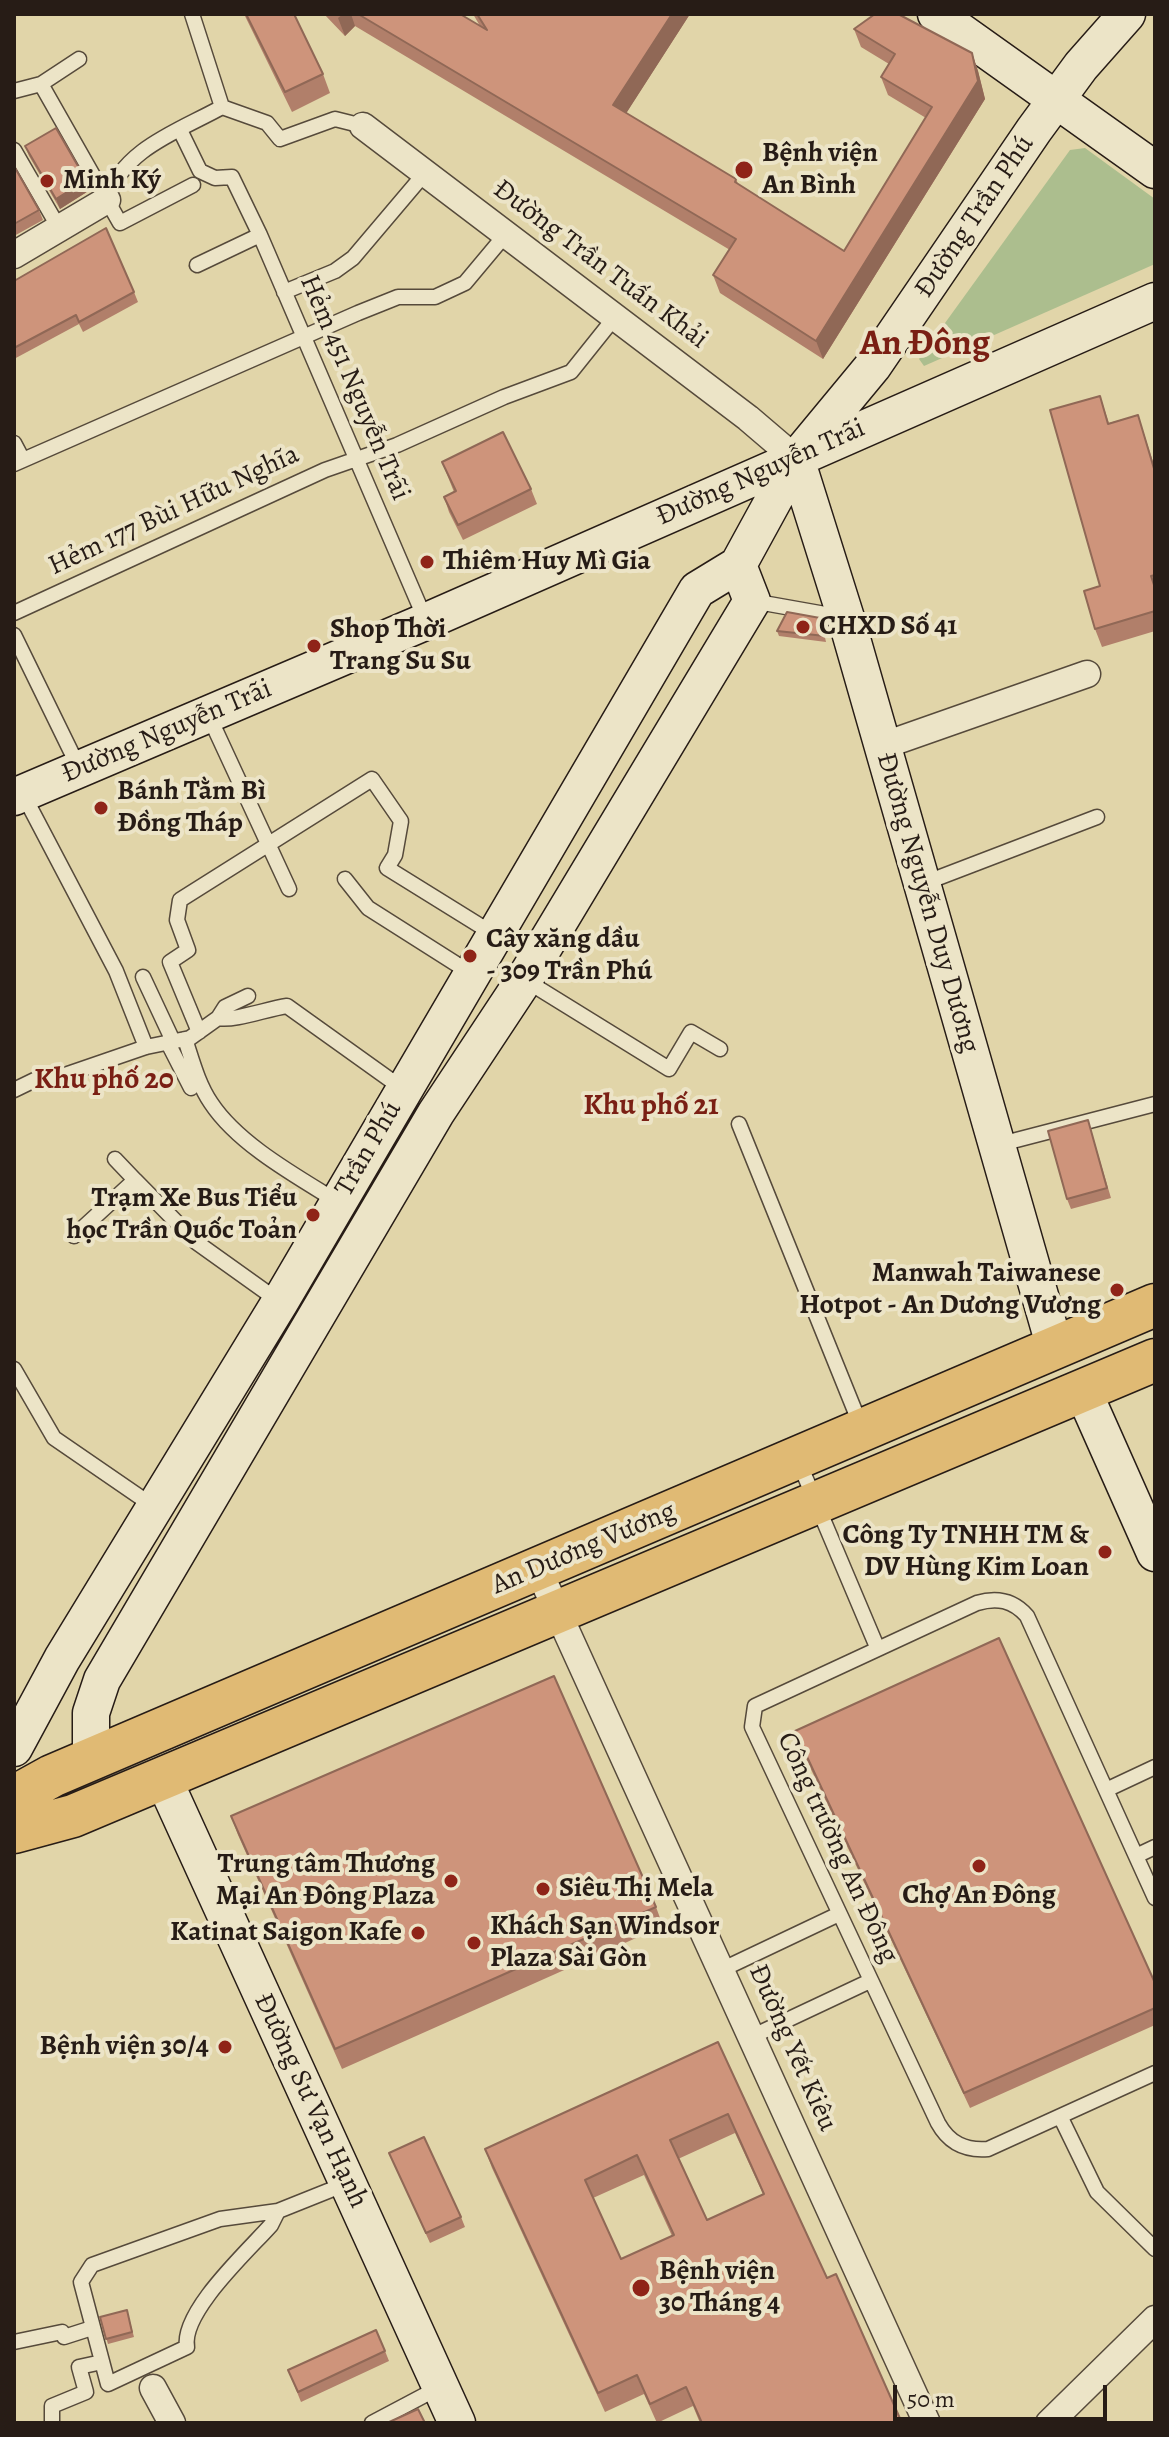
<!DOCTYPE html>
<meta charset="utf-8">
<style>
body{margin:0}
#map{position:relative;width:1169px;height:2437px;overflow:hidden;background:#e1d5a9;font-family:Alegreya,serif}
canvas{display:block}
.frame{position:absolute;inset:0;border:16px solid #271c16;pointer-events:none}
.scale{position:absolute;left:893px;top:2385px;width:214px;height:36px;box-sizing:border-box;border:4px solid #271c16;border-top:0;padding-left:10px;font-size:24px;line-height:28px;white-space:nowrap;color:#271c16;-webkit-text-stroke:6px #ece4c7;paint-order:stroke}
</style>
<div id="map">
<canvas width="1169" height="2437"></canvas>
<div class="frame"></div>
<div class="scale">50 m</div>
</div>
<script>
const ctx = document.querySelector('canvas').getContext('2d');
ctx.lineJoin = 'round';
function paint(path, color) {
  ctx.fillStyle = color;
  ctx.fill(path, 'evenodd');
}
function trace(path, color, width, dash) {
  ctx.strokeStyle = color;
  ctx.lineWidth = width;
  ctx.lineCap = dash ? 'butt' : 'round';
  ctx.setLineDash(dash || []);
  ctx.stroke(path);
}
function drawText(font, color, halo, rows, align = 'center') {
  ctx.font = font + ' Alegreya,serif';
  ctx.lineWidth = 8;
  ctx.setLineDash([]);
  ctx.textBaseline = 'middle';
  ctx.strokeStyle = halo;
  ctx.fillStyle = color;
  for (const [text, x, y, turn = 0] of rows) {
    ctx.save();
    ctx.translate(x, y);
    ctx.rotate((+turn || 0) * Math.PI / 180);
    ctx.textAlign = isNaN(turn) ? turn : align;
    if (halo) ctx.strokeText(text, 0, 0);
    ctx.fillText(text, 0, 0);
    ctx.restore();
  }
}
paint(new Path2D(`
 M1085,148L1155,199V264L924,366L919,359L1070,150Z`), '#acbe8e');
const lane = new Path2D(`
 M192,14L222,107
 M41,84L120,223L193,185
 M14,91L41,84L79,59
 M222,107L267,123L280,139L335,119L363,126
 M180,130L200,171L215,178L232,177L260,235L426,621
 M14,150L59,228
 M107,200C122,149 179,131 222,107
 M197,265L260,235
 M284,292L335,271L353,258L425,173
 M14,443L23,460
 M14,464L358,313L398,297H435L465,283L506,234
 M752,601L842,617
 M14,613L325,470L397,445L504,397L571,372L615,317
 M14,635L79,768
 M208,714L289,889
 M23,794L116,971L146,1047
 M345,879L368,908L472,974
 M922,884L1097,817
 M143,977L173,1041
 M525,980L669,1069L691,1032L720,1049
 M218,1018L225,1007L248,996
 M199,1032L170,962L188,950L177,920L180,900L372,779L401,821L395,855L387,868L495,935
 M185,1039C192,1060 198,1084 211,1103C238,1144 296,1176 338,1202
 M168,1043L191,1088
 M14,1090L47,1074L50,1080L146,1047L190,1038L218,1018C236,1021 266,1009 287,1006L403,1089
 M739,1124L861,1426
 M997,1145L1155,1104
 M115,1159L135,1180
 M74,1236L135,1180L196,1242L280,1302
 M14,1369L54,1438L153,1506
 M798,1460L877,1647
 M1106,1790L1155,1767
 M1136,1856L1155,1847
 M1155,1898L1027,1616C1013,1600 997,1597 977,1603L755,1706L752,1727L938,2123C949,2143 965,2151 988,2149L1155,2073
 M721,1970L839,1914
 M751,2037L870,1981
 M1061,2118L1097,2192L1155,2249
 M278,2211L271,2225C248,2251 181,2312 187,2347L108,2384L81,2282L92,2265L220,2219L278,2211L348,2183
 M14,2342L62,2332L64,2337L92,2328
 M52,2423V2406L86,2392L79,2367L102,2362
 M372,2423L440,2387`);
const street = new Path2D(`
 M363,126L748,418L796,459
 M14,255L107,200
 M882,746L1087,674
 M538,1569L927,2423
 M153,2388L172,2423
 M1049,2423L1155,2319`);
const secondary = new Path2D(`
 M936,14L1155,170
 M796,459L846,618L1055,1348
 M14,797L427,621L1155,301
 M1083,1391L1155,1553
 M14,1748L62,1659L280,1302L697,590L738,565L796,459L873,366L1034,130L1081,66L1127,14
 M91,1759V1713L102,1680L436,1113L524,980L752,601L738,565
 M163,1778L457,2423`);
const primary = new Path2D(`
 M14,1797L52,1776L1155,1305
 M14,1832L73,1816L1155,1360`);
trace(lane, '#564a3b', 17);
trace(street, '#564a3b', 29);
trace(secondary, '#271c16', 39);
trace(primary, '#271c16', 45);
trace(lane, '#ece4c7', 14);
trace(street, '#ece4c7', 26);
trace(secondary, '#ece4c7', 36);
trace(primary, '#e0ba74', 42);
paint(new Path2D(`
 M244,14H294L323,74L330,93L292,112Z
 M324,14H460L480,26L473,14H690L626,113L736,179L738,184L844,251L926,118L888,95L881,77L889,64L861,47L854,29L972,53L978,71L985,99L823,359L720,293L713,275L730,250L355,26L345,36Z
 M25,146L90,190L60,209L29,156Z
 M14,166L39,210L43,220L14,236Z
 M14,281L134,292L138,302L83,332L79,324L14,359Z
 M1100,396L1109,423L1138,415L1155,468V631L1102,647L1095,629L1100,586Z
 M442,462L531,489L537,504L463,540L449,512L444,497L454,492Z
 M822,624L826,642L779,636L777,631Z
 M1088,1120L1111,1198L1071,1209L1067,1199Z
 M795,1731L1155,1983V2025L970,2108L800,1746Z
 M231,1816L656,1907L663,1926L342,2069L238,1835Z
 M718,2042L827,2278L902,2423H700L693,2406L657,2423L644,2394L605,2412L492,2168L485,2149ZM735,2133L763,2194L707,2220L678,2159ZM644,2175L672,2236L621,2259L593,2198Z
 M389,2153L461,2217L465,2227L430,2243Z
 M127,2310L134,2337L108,2344L100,2317Z
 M385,2351L389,2361L301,2402L288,2370Z`), '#b17f6a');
paint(new Path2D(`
 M343,14H351L355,26L345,36L338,18Z
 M672,14H690L620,123L613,105Z
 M972,53L978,71L985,99L823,359L816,341Z
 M86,180L90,190L60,209L56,199Z`), '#906856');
const building = new Path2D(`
 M246,14H294L323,74L285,92Z
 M358,14H460L487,30L477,14H672L613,105L736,179L735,182L844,251L932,107L881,77L895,54L854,29L875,14H898L972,53L978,81L816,341L713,275L736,239Z
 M56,128L86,180L56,199L25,146Z
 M14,166L39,210L14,224Z
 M106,228L134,292L79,322L76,315L14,348V281Z
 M1100,396L1108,424L1138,415L1155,472V575L1151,576L1155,588V611L1095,629L1084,591L1100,586L1050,410Z
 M503,432L531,489L458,525L444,497L456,491L442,462Z
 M787,612L820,618L825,636L777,631Z
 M1088,1120L1107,1188L1067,1199L1048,1131Z
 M999,1638L1155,1983V2008L964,2093L795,1731Z
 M554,1676L656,1907L335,2049L231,1816Z
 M718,2042L827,2278L836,2274L902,2423H702L686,2387L650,2404L637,2375L598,2393L485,2149ZM728,2114L764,2194L707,2220L670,2140ZM637,2155L674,2235L621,2259L585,2180Z
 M424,2137L461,2217L426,2233L389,2153Z
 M127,2310L132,2332L106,2339L100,2317Z
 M376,2330L385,2351L298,2392L288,2370Z
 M418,2409L425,2423H387Z`);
paint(building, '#ce947b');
trace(building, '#906856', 2);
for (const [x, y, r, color] of [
 [744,170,10,"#8f2418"],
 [47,181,8,"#8f2418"],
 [427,562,8,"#8f2418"],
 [803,627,8,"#8f2418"],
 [314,646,8,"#8f2418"],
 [101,808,8,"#8f2418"],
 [470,956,8,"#8f2418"],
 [313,1215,8,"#8f2418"],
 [1117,1290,8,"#8f2418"],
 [1105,1552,8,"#8f2418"],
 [979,1866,8,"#8f2418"],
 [451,1881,8,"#8f2418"],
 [543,1889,8,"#8f2418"],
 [418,1933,8,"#8f2418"],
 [474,1943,8,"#8f2418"],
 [225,2047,8,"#8f2418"],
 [641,2288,10,"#8f2418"]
]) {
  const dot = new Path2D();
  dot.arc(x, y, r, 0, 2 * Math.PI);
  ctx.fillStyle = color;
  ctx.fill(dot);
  trace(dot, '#ece4c7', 3);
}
drawText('bold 28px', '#271c16', '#ece4c7', [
 ["Bệnh viện",762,154],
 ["An Bình",762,186],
 ["Minh Ký",63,181],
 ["Thiêm Huy Mì Gia",443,562],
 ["CHXD Số 41",819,627],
 ["Shop Thời",330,630],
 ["Trang Su Su",330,662],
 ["Bánh Tằm Bì",117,792],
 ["Đồng Tháp",117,824],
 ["Cây xăng dầu",486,940],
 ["- 309 Trần Phú",486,972],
 ["Trạm Xe Bus Tiểu",297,1199,"right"],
 ["học Trần Quốc Toản",297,1231,"right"],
 ["Manwah Taiwanese",1101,1274,"right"],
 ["Hotpot - An Dương Vương",1101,1306,"right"],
 ["Công Ty TNHH TM &",1089,1536,"right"],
 ["DV Hùng Kim Loan",1089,1568,"right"],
 ["Trung tâm Thương",435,1865,"right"],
 ["Mại An Đông Plaza",435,1897,"right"],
 ["Siêu Thị Mela",559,1889],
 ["Chợ An Đông",979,1896,"center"],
 ["Khách Sạn Windsor",490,1927],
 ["Plaza Sài Gòn",490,1959],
 ["Katinat Saigon Kafe",402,1933,"right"],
 ["Bệnh viện 30/4",209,2047,"right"],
 ["Bệnh viện",659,2272],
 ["30 Tháng 4",659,2304]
], 'left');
drawText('28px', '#271c16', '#ece4c7', [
 ["Đường Trần Phú",975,217,-56],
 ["Đường Trần Tuấn Khải",600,265,37],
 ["Hẻm 451 Nguyễn Trãi",354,388,67],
 ["Đường Nguyễn Trãi",761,473,-24],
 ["Hẻm 177 Bùi Hữu Nghĩa",174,511,-25],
 ["Đường Nguyễn Trãi",167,732,-23],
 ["Đường Nguyễn Duy Dương",927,903,74],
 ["Trần Phú",369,1149,-60],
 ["An Dương Vương",584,1549,-23],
 ["Công trường An Đông",837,1848,65],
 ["Đường Yết Kiêu",792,2048,66],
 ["Đường Sư Vạn Hạnh",310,2101,65]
]);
drawText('bold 30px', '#7a1f14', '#ece4c7', [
 ["Khu phố 20",104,1081],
 ["Khu phố 21",651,1107]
]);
drawText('bold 36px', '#7a1f14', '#ece4c7', [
 ["An Đông",925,345]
]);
</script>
